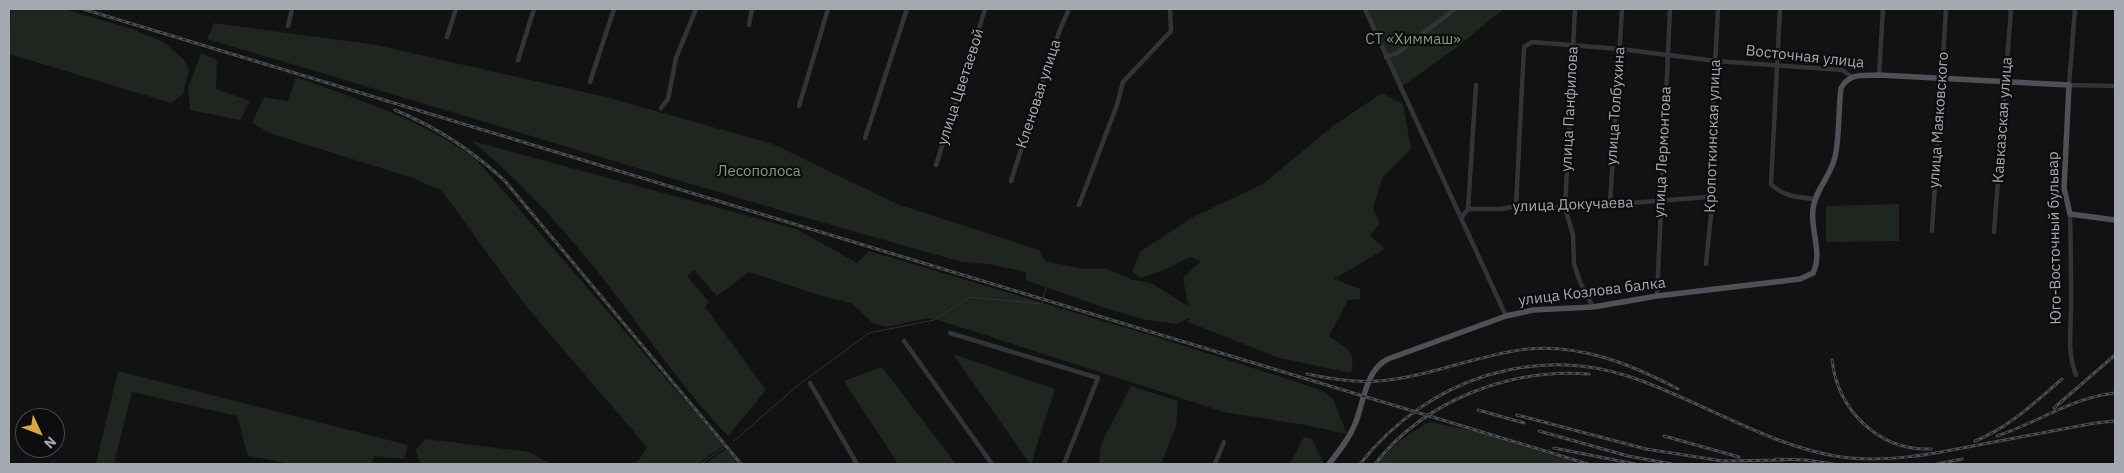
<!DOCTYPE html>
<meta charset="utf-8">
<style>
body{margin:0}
#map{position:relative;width:2124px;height:473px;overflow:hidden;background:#121213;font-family:"IBM Plex Sans",sans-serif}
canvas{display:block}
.frame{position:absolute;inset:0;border:10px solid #a5a9b2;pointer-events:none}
.north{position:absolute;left:15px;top:408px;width:50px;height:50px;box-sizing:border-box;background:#0d0d0e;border:1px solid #4a4b50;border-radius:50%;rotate:133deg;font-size:14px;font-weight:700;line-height:20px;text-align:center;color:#a5a9b2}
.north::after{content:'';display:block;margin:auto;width:18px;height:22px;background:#daa743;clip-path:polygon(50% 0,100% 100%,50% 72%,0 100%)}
</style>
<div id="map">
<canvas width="2124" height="473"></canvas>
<div class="frame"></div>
<div class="north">N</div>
</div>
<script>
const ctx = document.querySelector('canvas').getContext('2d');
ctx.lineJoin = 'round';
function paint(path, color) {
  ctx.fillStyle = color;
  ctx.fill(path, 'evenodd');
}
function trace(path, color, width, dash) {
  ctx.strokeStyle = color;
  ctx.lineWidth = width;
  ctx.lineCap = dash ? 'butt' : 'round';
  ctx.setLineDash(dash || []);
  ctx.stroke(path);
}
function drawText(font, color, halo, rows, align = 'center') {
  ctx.font = font + ' "IBM Plex Sans",sans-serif';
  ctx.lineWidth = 4.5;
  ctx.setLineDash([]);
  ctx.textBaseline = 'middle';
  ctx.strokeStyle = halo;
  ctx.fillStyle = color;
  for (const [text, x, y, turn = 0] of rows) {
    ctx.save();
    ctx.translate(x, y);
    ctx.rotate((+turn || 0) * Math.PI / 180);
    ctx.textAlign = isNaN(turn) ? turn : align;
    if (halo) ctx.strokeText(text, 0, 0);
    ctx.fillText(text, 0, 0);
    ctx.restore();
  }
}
paint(new Path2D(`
 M11,9H64L135,30L165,43L184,60L189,70L183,94L171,103L9,54Z
 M1365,9H1503L1456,48L1401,87Z
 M214,23L376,45L606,97L773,144L897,204L1039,250L1045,261L1084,269H1108L1133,280L1151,283L1188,306L1183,278L1201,261L1190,257L1164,270L1140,278L1132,271L1141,251L1193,217L1263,184L1333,126L1382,93L1403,104L1411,149L1382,178L1373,209L1380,223L1370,236L1385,249L1334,279L1360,289V299L1348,300L1329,336C1346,349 1357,349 1351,373L1279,358L1188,322L1189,318L1176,324L1146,320L1105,308L1026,280V272L988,264L962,262C709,192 459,113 207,39Z
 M201,53L217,60L216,89L250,101L240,120L190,110L188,88Z
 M296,77C358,99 421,120 475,158L724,446L697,464H636L647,447L525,305L442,191L413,178L269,133L252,123L264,97L288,101Z
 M472,141L796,229L857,263L869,251L1160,338L1321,390L1333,399L1347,434L1305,425L1224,412L938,320L928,318L886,327L873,323L851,303L825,297L749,272L717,296L694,270L687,276L709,302L705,307L766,390L728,436C676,382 636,318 589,261C555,219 514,176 472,141Z
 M1899,204V241L1826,242V206Z
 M953,354L1055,389L1031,464H1030Z
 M882,367L956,464H898L844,381Z
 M118,371L408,445L404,459L374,456L372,464H292L248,456L237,416L132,392L114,464H96Z
 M1131,386L1178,401L1176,426L1161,464H1099L1101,444Z
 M1430,422L1478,432L1580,464H1377C1391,447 1411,431 1430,422Z
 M1304,437L1312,439L1324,464H1290Z
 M426,439L529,452L550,464H421L415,450Z
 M726,449L739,464H705Z`), '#1f251f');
trace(new Path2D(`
 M734,441L797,386L869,333L934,320L970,297L1042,304L1046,287
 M701,464L725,447`), '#2d343a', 1);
trace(new Path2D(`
 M1365,9L1506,316
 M1575,9L1565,208L1573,235L1574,264L1580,282L1593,307
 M1780,9L1771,184C1784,197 1797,197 1815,199
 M2075,9L2069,85L2115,86
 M749,25L752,9
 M288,26L292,9
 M447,37L456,9
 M1386,57L1397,53L1455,9
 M518,60L534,9
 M1879,75L1883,9
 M590,82L614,9
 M799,106L828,9
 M661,108L668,99L676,58L696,9
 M865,138L907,9
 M936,165L985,9
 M1011,181L1059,32L1069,9
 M1610,204L1622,9
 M1079,205L1117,105L1123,82L1171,31L1170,9
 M1516,206L1524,47L1532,42L1620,49L1716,61L1842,70L1851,76
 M1468,209H1501L1516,206L1565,208L1708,197
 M2070,214C2071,245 2071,276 2071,307C2071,331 2067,352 2076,375
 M1462,217L1468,209L1476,85
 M1932,231L1946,9
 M1994,232L2011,9
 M1706,264L1712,205L1708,197L1718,9
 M1657,296L1670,9
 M950,333L1098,378L1064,464
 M904,341L992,464
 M810,383L857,464
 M1215,464L1224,442`), '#333438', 4.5);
trace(new Path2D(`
 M1329,464C1339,451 1349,439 1355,424C1364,403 1365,370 1388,359L1506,316L1533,310L1593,307L1657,296L1800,279L1813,273C1823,253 1810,230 1813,209C1815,190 1831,176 1835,157C1840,135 1838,110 1841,88C1850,72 1863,76 1879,75L2069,85L2064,188L2070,214L2115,220`), '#505156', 5.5);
const rail = new Path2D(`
 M83,9L1588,464
 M395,110C438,128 470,149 504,180L741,464
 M1832,360C1838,411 1879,451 1931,449
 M1307,374C1331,379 1355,383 1379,381C1429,377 1476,355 1527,349C1581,344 1631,364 1678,389
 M2054,408L2115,355
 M1478,410L1524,423
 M1517,415L1646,449L1723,461L1783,460
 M1539,431L1628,456L1672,464
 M1664,436L1739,457
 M1997,436C2037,423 2073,397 2115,393
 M1975,441C2010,427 2034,403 2062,379
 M1554,448L1635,464
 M1776,459L1806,460L1833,464
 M1360,464C1428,378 1537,341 1642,381C1707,405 1773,447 1841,457C1888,463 1933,454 1978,445C2017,438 2056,430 2095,423L2115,421
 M1375,464C1425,400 1510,368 1589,374
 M1937,464L1962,459`);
trace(rail, '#4d4e52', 3);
trace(rail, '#0d0d0e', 1, [4]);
drawText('15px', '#7e9b80', '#0d0d0e', [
 ["СТ «Химмаш»",1413,40],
 ["Лесополоса",759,172]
]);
drawText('15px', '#a5a9b2', '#0d0d0e', [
 ["Восточная улица",1805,57,6],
 ["улица Цветаевой",961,87,-72],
 ["Кленовая улица",1039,94,-72],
 ["улица Толбухина",1616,106,-86],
 ["улица Панфилова",1570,109,-87],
 ["улица Маяковского",1939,120,-86],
 ["Кавказская улица",2003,120,-86],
 ["Кропоткинская улица",1713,136,-88],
 ["улица Лермонтова",1663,152,-87],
 ["улица Докучаева",1573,205,-2],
 ["Юго-Восточный бульвар",2055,238,-91],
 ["улица Козлова балка",1592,292,-7]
]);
</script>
